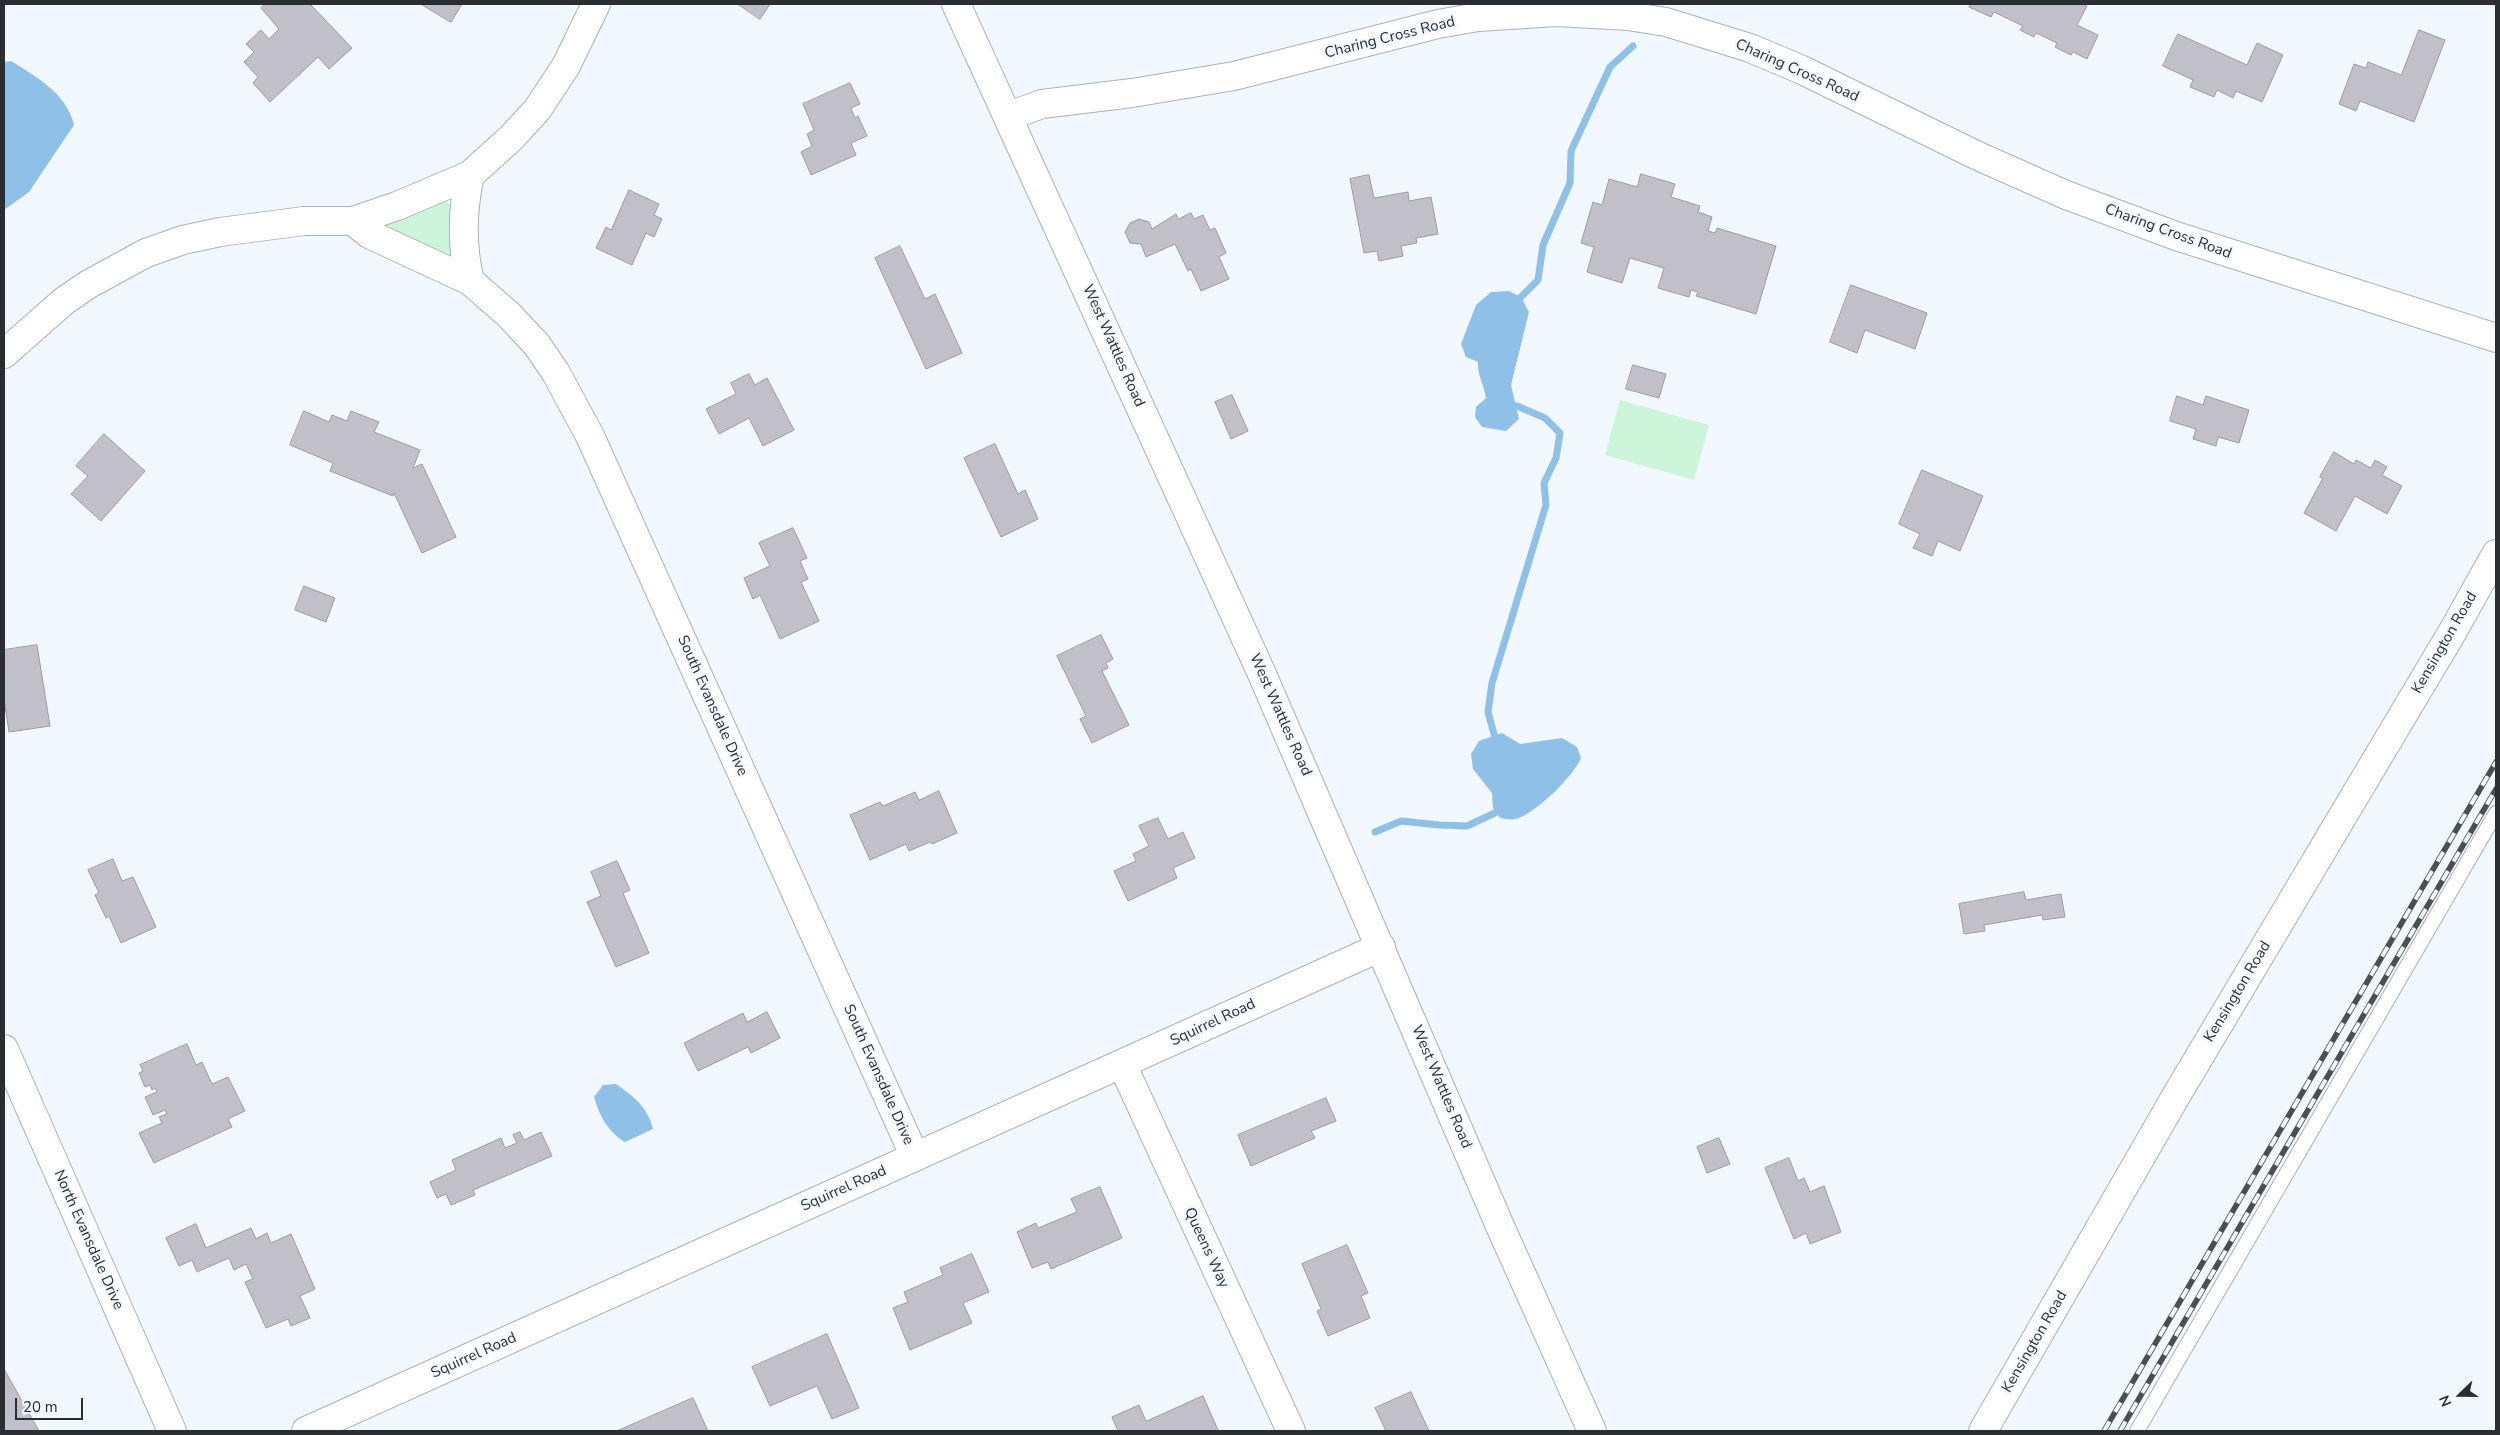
<!DOCTYPE html>
<style>
body{margin:0}
#map{position:relative;width:2500px;height:1435px;overflow:hidden;background:#f1f8ff;font-family:"Nunito Sans",sans-serif}
canvas{display:block}
.frame{position:absolute;inset:0;border:5px solid #2b2e31;pointer-events:none}
.north{position:absolute;left:2435px;top:1370px;width:50px;height:50px;-webkit-text-stroke:4px #f1f8ff;paint-order:stroke;rotate:248deg;font-size:14px;font-weight:700;line-height:20px;text-align:center;color:#2b2e31}
.north::after{content:'';display:block;margin:auto;width:18px;height:22px;background:#2b2e31;clip-path:polygon(50% 0,100% 100%,50% 72%,0 100%)}
.scale{position:absolute;left:15px;top:1398px;width:68px;height:22px;box-sizing:border-box;border:2px solid #2b2e31;border-top:0;padding-left:6px;font-size:15px;line-height:18px;white-space:nowrap;color:#2b2e31;-webkit-text-stroke:4px #f1f8ff;paint-order:stroke}
</style>
<div id="map">
<canvas width="2500" height="1435"></canvas>
<div class="frame"></div>
<div class="north">N</div>
<div class="scale">20 m</div>
</div>
<script>
const ctx = document.querySelector('canvas').getContext('2d');
ctx.lineJoin = 'round';
function paint(path, color) {
  ctx.fillStyle = color;
  ctx.fill(path, 'evenodd');
}
function trace(path, color, width, dash) {
  ctx.strokeStyle = color;
  ctx.lineWidth = width;
  ctx.lineCap = dash ? 'butt' : 'round';
  ctx.setLineDash(dash || []);
  ctx.stroke(path);
}
function drawText(font, color, halo, rows, align = 'center') {
  ctx.font = font + ' "Nunito Sans",sans-serif';
  ctx.lineWidth = 4.5;
  ctx.setLineDash([]);
  ctx.textBaseline = 'middle';
  ctx.strokeStyle = halo;
  ctx.fillStyle = color;
  for (const [text, x, y, turn = 0] of rows) {
    ctx.save();
    ctx.translate(x, y);
    ctx.rotate((+turn || 0) * Math.PI / 180);
    ctx.textAlign = isNaN(turn) ? turn : align;
    if (halo) ctx.strokeText(text, 0, 0);
    ctx.fillText(text, 0, 0);
    ctx.restore();
  }
}
paint(new Path2D(`
 M443,200L452,205L453,251L446,258L385,228L386,223Z
 M1620,400L1709,425L1694,480L1605,455Z`), '#cdf5da');
paint(new Path2D(`
 M11,61C37,77 67,94 74,125L29,192L4,210V62Z
 M1509,291L1521,297L1529,312L1511,385L1519,419L1506,431L1482,427L1475,417L1476,407L1486,398C1484,384 1477,375 1478,362L1466,357L1461,344L1476,305L1491,292Z
 M1502,733L1520,744L1562,738L1577,747L1581,758C1573,777 1536,813 1516,819C1512,820 1505,819 1500,818L1493,808L1492,793L1473,769L1471,754L1479,741Z
 M616,1084C633,1096 648,1107 653,1129L625,1142C607,1131 600,1116 594,1097L603,1085Z`), '#8ec0e8');
trace(new Path2D(`
 M1521,297L1538,280L1543,245L1570,183L1571,151L1610,67L1633,46
 M1494,734L1488,712L1492,683L1546,505L1544,483L1556,458L1560,433L1545,418L1517,406
 M1375,832L1401,821L1439,825L1467,826L1497,812`), '#8ec0e8', 7);
const building = new Path2D(`
 M265,4H310L352,48L329,69L318,57L270,102L253,83L258,77L244,62L254,52L246,44L261,30L269,39L279,29L261,8Z
 M421,4H462L451,22Z
 M738,4H770L760,19Z
 M1971,4H2082L2087,6L2077,25L2098,35L2087,59L2073,52L2071,55L2055,47L2057,43L2036,33L2034,37L2020,30L2023,26L1994,12L1991,17L1969,7Z
 M2419,30L2445,40L2414,122L2360,101L2356,111L2339,104L2354,64L2366,68L2368,62L2401,75Z
 M2178,34L2247,65L2257,43L2283,55L2262,102L2236,91L2233,98L2217,90L2214,97L2190,87L2193,80L2163,66Z
 M850,83L860,104L851,108L855,118L858,116L867,136L851,143L856,155L811,175L801,152L812,146L807,134L814,130L803,104Z
 M1641,174L1675,184L1671,197L1700,206L1698,212L1712,217L1708,231L1715,233L1717,228L1776,246L1756,314L1696,296L1698,292L1691,290L1689,297L1658,288L1664,268L1630,258L1622,283L1587,272L1594,247L1581,243L1593,202L1602,205L1609,179L1637,187Z
 M1369,175L1374,198L1408,192L1409,201L1431,197L1438,234L1416,238L1417,243L1401,246L1403,256L1379,261L1377,251L1364,253L1350,179Z
 M629,190L659,204L654,215L662,219L654,237L646,233L632,265L596,248L606,227L611,230Z
 M1191,213L1194,219L1203,215L1210,230L1215,228L1226,253L1219,257L1229,279L1201,291L1191,269L1188,271L1175,244L1146,257L1141,244L1130,243L1125,232L1130,223L1139,219L1149,222L1152,229L1176,214L1178,219Z
 M900,246L925,299L935,294L962,353L926,369L875,258Z
 M1851,285L1927,313L1915,349L1865,330L1857,353L1830,342Z
 M1633,365L1666,374L1659,398L1626,389Z
 M749,374L755,385L767,378L794,430L763,446L749,418L719,434L706,409L736,394L731,383Z
 M1232,395L1248,431L1231,439L1215,402Z
 M2177,396L2203,405L2206,396L2249,410L2239,443L2218,437L2216,446L2193,439L2196,429L2170,421Z
 M304,411L329,422L332,415L347,421L351,411L379,422L374,432L420,450L413,468L422,464L456,537L422,553L394,493L393,496L330,471L333,463L290,445Z
 M104,434L145,471L101,521L71,494L88,476L76,466Z
 M995,444L1018,494L1025,490L1038,519L1001,537L964,458Z
 M2334,452L2354,464L2356,460L2371,468L2375,460L2387,467L2382,475L2402,486L2387,514L2355,496L2336,531L2304,513L2323,478L2320,477Z
 M1922,470L1983,496L1960,551L1938,541L1932,556L1913,548L1920,534L1899,524Z
 M793,528L807,558L800,561L808,579L801,582L819,621L780,639L760,595L753,599L744,578L770,566L759,543Z
 M304,586L335,598L326,622L295,610Z
 M1101,635L1113,659L1106,663L1108,668L1102,671L1129,725L1092,743L1080,719L1086,716L1057,656Z
 M37,645L50,726L9,732L4,699V650Z
 M939,791L957,833L932,844L930,842L909,851L906,844L870,860L850,815L880,802L883,806L915,792L919,800Z
 M1158,818L1168,839L1183,832L1195,858L1173,868L1177,878L1128,901L1114,871L1136,861L1133,854L1149,846L1139,826Z
 M113,859L122,881L133,877L156,927L121,943L109,916L106,918L95,895L99,893L88,870Z
 M617,861L630,890L623,893L649,953L616,967L587,902L601,896L591,872Z
 M2024,892L2026,900L2061,894L2065,917L2043,920L2042,915L1984,925L1985,931L1964,934L1959,904Z
 M767,1012L780,1038L751,1053L748,1047L698,1071L684,1043L743,1013L747,1022Z
 M187,1044L196,1065L202,1062L212,1084L228,1077L245,1111L228,1119L232,1127L154,1163L139,1133L162,1123L159,1117L167,1114L165,1110L153,1115L145,1097L157,1092L155,1088L152,1090L150,1085L145,1087L139,1073L143,1071L140,1065Z
 M1326,1098L1336,1121L1311,1131L1315,1138L1251,1166L1238,1135Z
 M520,1132L524,1140L541,1132L552,1156L473,1190L475,1195L451,1205L446,1194L437,1198L430,1182L456,1170L452,1160L501,1138L505,1148L517,1143L513,1135Z
 M1719,1138L1730,1164L1707,1173L1697,1147Z
 M1789,1158L1798,1181L1804,1178L1810,1192L1824,1186L1841,1232L1810,1244L1806,1233L1794,1239L1765,1168Z
 M1100,1187L1122,1238L1051,1269L1048,1262L1032,1268L1017,1232L1036,1223L1038,1228L1077,1212L1071,1199Z
 M196,1224L206,1248L251,1228L256,1239L267,1233L271,1243L291,1234L315,1289L300,1296L310,1318L291,1326L288,1319L266,1328L245,1282L253,1279L246,1264L234,1270L229,1258L197,1272L192,1260L179,1266L166,1238Z
 M1347,1245L1368,1293L1361,1296L1370,1318L1328,1336L1317,1311L1321,1309L1302,1264Z
 M972,1254L989,1292L963,1303L972,1323L910,1350L893,1308L908,1302L904,1292L943,1275L940,1268Z
 M827,1334L859,1408L832,1419L817,1386L770,1406L752,1367Z
 M4,1369L39,1431H4Z
 M1411,1392L1429,1431H1386L1375,1408Z
 M1203,1396L1218,1430L1215,1431H1118L1112,1417L1139,1405L1146,1421Z
 M693,1398L708,1431H617Z`);
paint(building, '#c1bfc9');
trace(building, '#9c9aa4', 1);
const service = new Path2D(`
 M2137,1431L2496,813`);
const minor = new Path2D(`
 M1009,116L1042,104L1132,93L1234,76L1438,24L1478,17L1557,12L1628,16L1666,22L1750,48L1800,69L1978,156L2066,195L2176,236L2496,338
 M470,175C462,211 461,245 470,281
 M353,221L369,234L470,281L509,315L537,345L556,373L590,436L915,1157
 M4,354L64,301L89,284L146,253L183,240L220,232L304,221H353L397,206L470,175L510,139L537,110L566,66L596,4
 M4,1049L172,1431
 M1122,1064L1291,1431`);
const tertiary = new Path2D(`
 M956,4L1262,674L1500,1226L1592,1431
 M306,1431L1381,947
 M1983,1431L2176,1096L2453,631L2496,554`);
trace(service, '#a9b1b9', 16);
trace(minor, '#a9b1b9', 30);
trace(tertiary, '#a9b1b9', 30);
trace(service, '#fff', 14);
trace(minor, '#fff', 28);
trace(tertiary, '#fff', 28);
const rail = new Path2D(`
 M2104,1431L2496,762
 M2120,1431L2496,789`);
trace(rail, '#4b4f52', 5.5);
trace(rail, '#f1f8ff', 4, [11]);
drawText('15px', '#2b2e31', '#f1f8ff', [
 ["Charing Cross Road",1390,38,-14],
 ["Charing Cross Road",1797,71,24],
 ["Charing Cross Road",2168,232,20],
 ["West Wattles Road",1113,346,66],
 ["Kensington Road",2445,643,-60],
 ["South Evansdale Drive",712,706,66],
 ["West Wattles Road",1280,715,66],
 ["Kensington Road",2238,992,-59],
 ["Squirrel Road",1213,1023,-25],
 ["South Evansdale Drive",878,1075,66],
 ["West Wattles Road",1441,1087,67],
 ["Squirrel Road",844,1189,-24],
 ["North Evansdale Drive",88,1240,66],
 ["Queens Way",1206,1248,65],
 ["Kensington Road",2035,1342,-60],
 ["Squirrel Road",474,1356,-24]
]);
</script>
